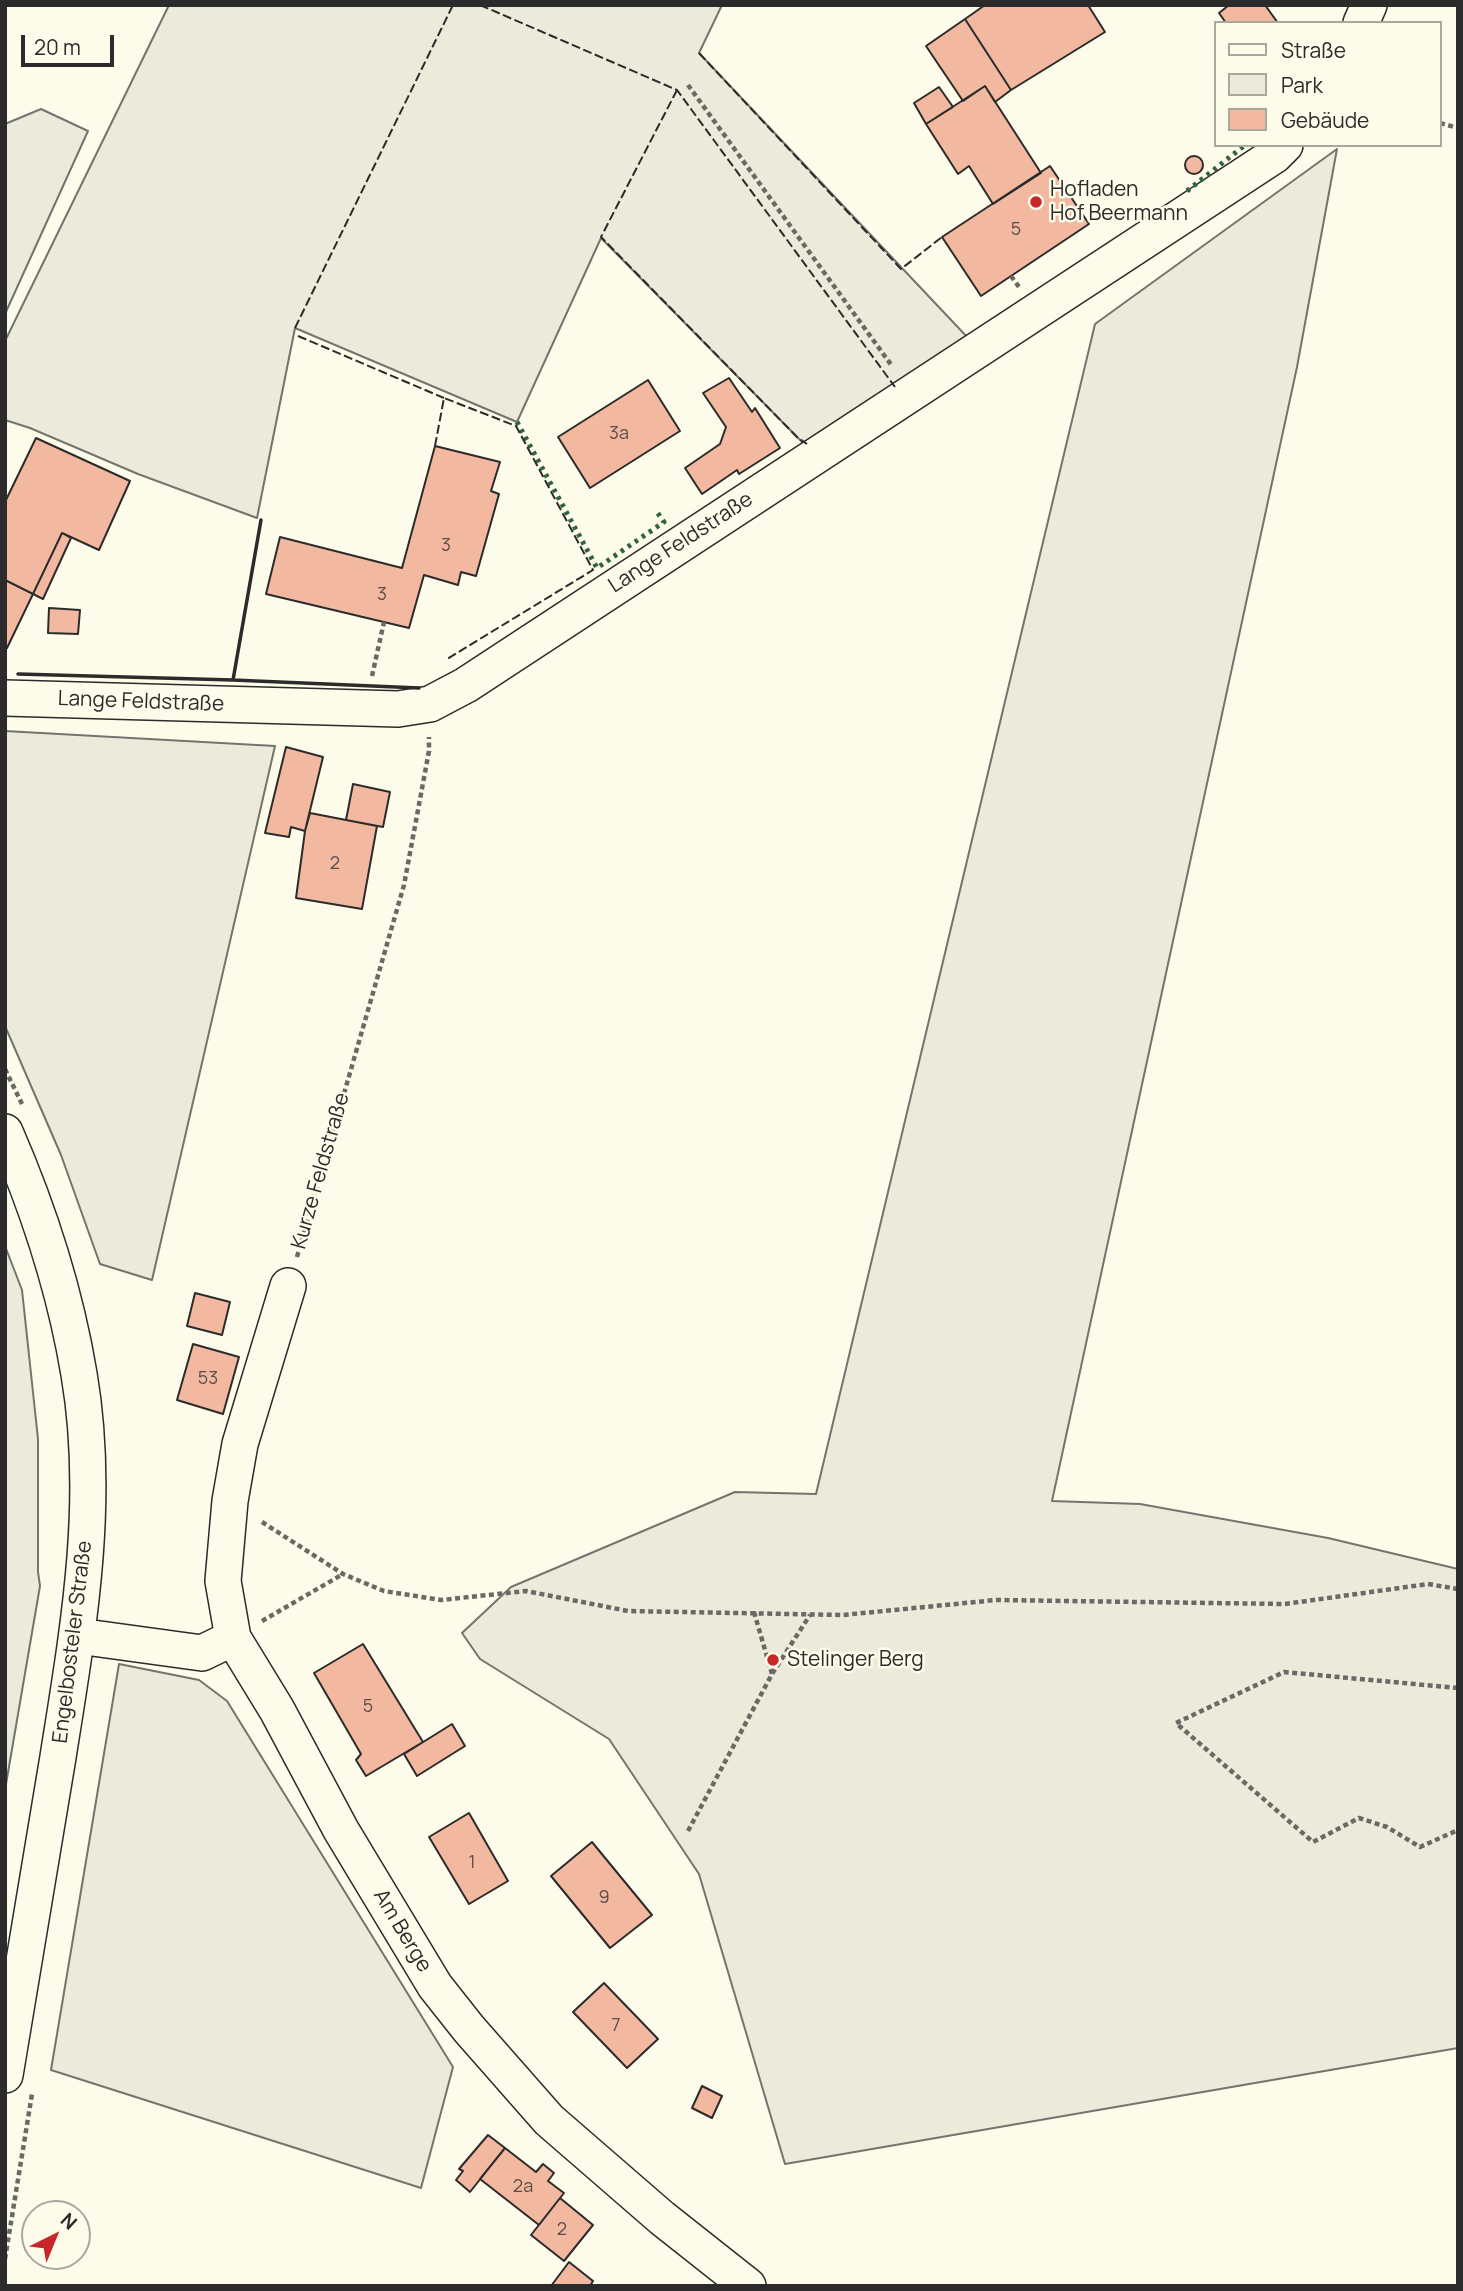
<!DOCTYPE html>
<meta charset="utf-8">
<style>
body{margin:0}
#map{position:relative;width:1463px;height:2291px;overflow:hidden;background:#fdfbea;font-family:Manrope,sans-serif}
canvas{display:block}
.frame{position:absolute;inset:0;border:7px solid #2b2b2b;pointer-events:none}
.legend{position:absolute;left:1214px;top:21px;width:228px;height:126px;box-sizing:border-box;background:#fdfbea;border:2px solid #a9a89e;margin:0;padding:9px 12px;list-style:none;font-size:21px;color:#2b2b2b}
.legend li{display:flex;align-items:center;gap:14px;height:35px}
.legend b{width:35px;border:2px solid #a9a89e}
.north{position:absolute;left:21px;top:2200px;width:70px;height:70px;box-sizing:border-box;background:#fdfbea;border:2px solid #a9a89e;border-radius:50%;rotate:43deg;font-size:19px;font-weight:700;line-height:28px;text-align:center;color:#2b2b2b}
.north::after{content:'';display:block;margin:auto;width:24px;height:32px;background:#c62828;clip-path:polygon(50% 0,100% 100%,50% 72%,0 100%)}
.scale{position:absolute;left:21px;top:35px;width:93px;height:32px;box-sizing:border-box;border:4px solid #2b2b2b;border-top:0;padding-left:9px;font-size:21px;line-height:24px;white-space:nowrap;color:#2b2b2b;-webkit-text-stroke:5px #fdfbea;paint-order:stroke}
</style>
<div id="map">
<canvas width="1463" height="2291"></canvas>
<div class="frame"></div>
<ul class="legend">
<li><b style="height:9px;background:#fdfbea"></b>Straße</li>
<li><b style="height:19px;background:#ecebdb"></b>Park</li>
<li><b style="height:19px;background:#f2b8a0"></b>Gebäude</li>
</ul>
<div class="north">N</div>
<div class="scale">20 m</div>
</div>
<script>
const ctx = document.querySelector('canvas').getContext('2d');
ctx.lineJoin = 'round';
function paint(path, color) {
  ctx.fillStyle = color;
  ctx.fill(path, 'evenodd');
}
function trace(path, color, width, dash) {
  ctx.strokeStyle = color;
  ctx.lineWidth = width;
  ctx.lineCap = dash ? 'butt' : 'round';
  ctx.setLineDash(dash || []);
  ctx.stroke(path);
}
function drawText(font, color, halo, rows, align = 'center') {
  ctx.font = font + ' Manrope,sans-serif';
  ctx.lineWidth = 5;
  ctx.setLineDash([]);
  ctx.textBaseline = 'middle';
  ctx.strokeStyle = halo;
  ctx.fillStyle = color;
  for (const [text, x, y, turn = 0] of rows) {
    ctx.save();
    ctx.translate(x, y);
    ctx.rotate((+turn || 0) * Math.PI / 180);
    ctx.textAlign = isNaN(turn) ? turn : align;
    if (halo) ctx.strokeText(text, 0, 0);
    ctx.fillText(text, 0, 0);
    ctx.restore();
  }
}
const green = new Path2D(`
 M169,5H722L699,53L969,339L805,445L601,238L517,422L295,328L257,518L138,474L30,428L5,420V341Z
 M1337,149L1297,367L1052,1501L1140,1504L1328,1538L1458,1569V2048L785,2164L699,1874L609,1739L480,1659L462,1633L511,1587L735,1492L816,1494L1095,324Z
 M5,731L275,746L152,1280L100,1264L61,1155L5,1026Z
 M5,1246L22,1290L38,1439V1572L40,1586L5,1790Z
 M119,1664L199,1680L227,1701L453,2067L421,2188L51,2070Z`);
paint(green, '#ecebdb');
trace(green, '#74746e', 2);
const parking = new Path2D(`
 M41,109L88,131L5,314V124Z`);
paint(parking, '#eceadb');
trace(parking, '#74746e', 2);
const building = new Path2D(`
 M985,5H1088L1105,32L1011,90L965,19Z
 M1229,5H1265L1278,23H1226L1219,13Z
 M965,19L1011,90L995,102L985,86L963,101L926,46Z
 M985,86L1041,173L993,204L969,166L958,174L926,124Z
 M939,87L953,107L926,124L914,103Z
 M1185 165a9 9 0 1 1 18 0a9 9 0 1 1-18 0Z
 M1050,166L1089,224L981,296L942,237Z
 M729,378L752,412L755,408L780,448L739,474L737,470L702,494L685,468L720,444L726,427L703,393Z
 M648,380L680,431L590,488L558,437Z
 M36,438L130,481L99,550L62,533L33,594L5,580V502Z
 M435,446L500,462L491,491L499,494L476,576L461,572L458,585L424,575L409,628L266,594L280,537L402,568Z
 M62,533L71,538L43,599L33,594Z
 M5,580L33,594L7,648L5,647Z
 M49,608L80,610L78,634L48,633Z
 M286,747L323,757L305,831L291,827L289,837L265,833Z
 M353,784L390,792L383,827L346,820Z
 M310,813L377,826L362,909L296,898L305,831Z
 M195,1293L230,1302L222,1335L187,1326Z
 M193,1344L239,1357L223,1414L177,1400Z
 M363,1644L423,1742L366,1776L356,1760L361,1754L314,1673Z
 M452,1724L465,1746L417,1776L404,1754Z
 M469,1813L508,1881L469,1904L429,1837Z
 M592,1842L652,1915L610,1948L551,1876Z
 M604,1983L658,2039L627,2068L573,2012Z
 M702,2086L722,2096L712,2118L692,2108Z
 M488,2135L505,2148L470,2192L456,2180L463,2171L459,2169Z
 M505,2148L536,2172L543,2164L554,2173L548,2181L564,2193L539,2225L480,2179Z
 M560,2198L593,2225L564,2261L531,2235Z
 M569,2262L593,2281L590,2286H551Z`);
paint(building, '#f2b8a0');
trace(building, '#2b2b2b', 2);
const minor = new Path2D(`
 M1361,23L1369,5
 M5,698L398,709L430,704L466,685L1275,155L1285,145
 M5,1132C39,1210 65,1290 79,1374C101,1502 78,1631 58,1757C41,1863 23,1969 5,2075
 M288,1286L240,1444L230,1501L223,1581L233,1638L277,1710L341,1830L435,1986L469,2029L549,2120L662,2218L748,2286
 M78,1636L202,1653L233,1638`);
trace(minor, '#2b2b2b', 38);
trace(new Path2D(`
 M688,85L892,366
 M1440,123L1458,128
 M1011,276L1019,287
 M372,676L384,622
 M5,1069L22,1104
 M297,1257L404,885L429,751V737
 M262,1522L343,1574L384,1591L441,1600L526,1591L628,1611L843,1615L996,1600L1285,1604L1428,1584L1458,1589
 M754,1612L772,1674
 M262,1621L343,1574
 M1458,1688L1284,1672L1176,1723L1313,1842L1359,1818L1387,1827L1420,1847L1458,1830
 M688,1831L772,1674L810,1615
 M5,2259L32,2094`), '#6a6964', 4.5, [5, 3.5]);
trace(minor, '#fdfbea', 35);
trace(new Path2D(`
 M1187,191L1245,145
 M517,422L597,568L664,522L657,512`), '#34623c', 5, [3.5, 5]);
trace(new Path2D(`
 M480,5L677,90L895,387
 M699,53L901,269L942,237
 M677,90L601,237L798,438L807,444
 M295,328L453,5
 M298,336L444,398
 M435,446L444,398L516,426L593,570L447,659`), '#2b2b2b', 2, [9, 3.5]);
trace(new Path2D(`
 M261,520L233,680L419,688
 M18,674L233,680`), '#2b2b2b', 3.5);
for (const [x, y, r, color] of [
 [1036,202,7,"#c62828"],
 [773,1660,7,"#c62828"]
]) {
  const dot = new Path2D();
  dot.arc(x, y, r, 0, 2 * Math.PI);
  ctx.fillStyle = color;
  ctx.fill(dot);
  trace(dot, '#fdfbea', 2.5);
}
drawText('18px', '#5d4e48', null, [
 ["5",1016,230],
 ["3a",619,434],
 ["3",446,546],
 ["3",382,595],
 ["2",335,864],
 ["53",208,1379],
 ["5",368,1707],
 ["1",472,1863],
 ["9",604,1898],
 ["7",616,2026],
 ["2a",523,2187],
 ["2",562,2230]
]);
drawText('21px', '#2b2b2b', '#fdfbea', [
 ["Hofladen",1050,190],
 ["Hof Beermann",1050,214],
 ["Stelinger Berg",787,1660]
], 'left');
drawText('21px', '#2b2b2b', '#fdfbea', [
 ["Lange Feldstraße",681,543,-33],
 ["Lange Feldstraße",141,702,2],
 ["Kurze Feldstraße",321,1171,-74],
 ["Engelbosteler Straße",73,1642,-83],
 ["Am Berge",402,1931,59]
]);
</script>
